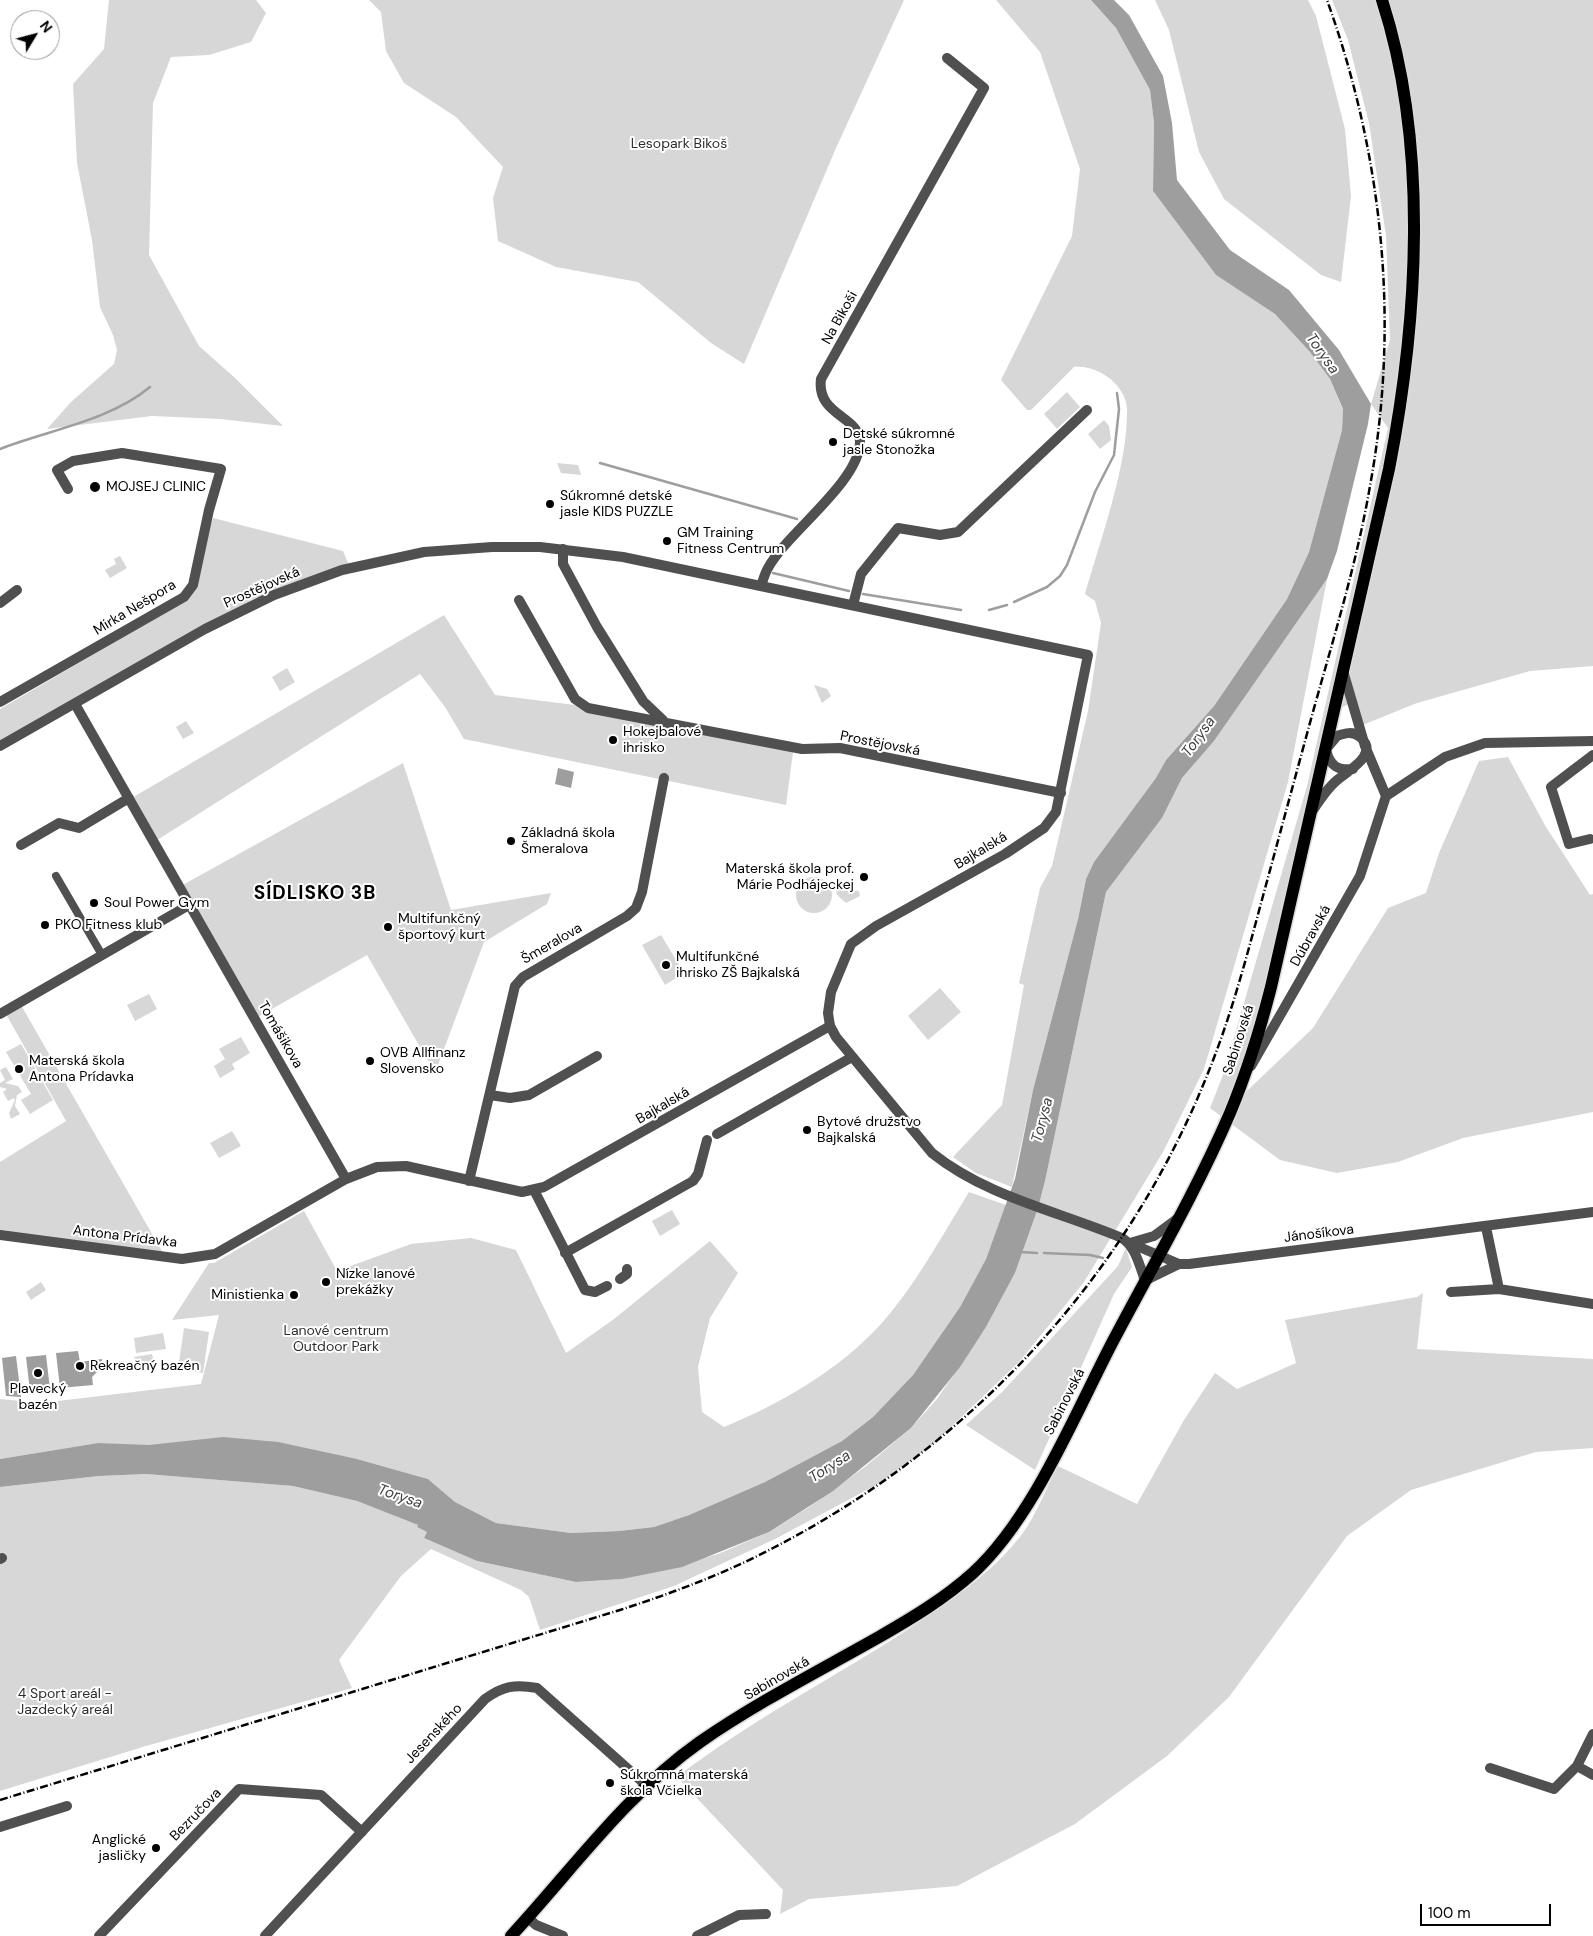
<!DOCTYPE html>
<meta charset="utf-8">
<style>
body{margin:0}
#map{position:relative;width:1593px;height:1936px;overflow:hidden;background:#fff;font-family:"DM Sans",sans-serif}
canvas{display:block}
.north{position:absolute;left:10px;top:10px;width:50px;height:50px;box-sizing:border-box;background:#fff;border:1px solid #999;border-radius:50%;rotate:53deg;font-size:14px;font-weight:700;line-height:20px;text-align:center;color:#000}
.north::after{content:'';display:block;margin:auto;width:18px;height:22px;background:#000;clip-path:polygon(50% 0,100% 100%,50% 72%,0 100%)}
.scale{position:absolute;left:1420px;top:1904px;width:131px;height:22px;box-sizing:border-box;border:2px solid #000;border-top:0;padding-left:6px;font-size:15px;line-height:18px;white-space:nowrap;color:#000;-webkit-text-stroke:4px #fff;paint-order:stroke}
</style>
<div id="map">
<canvas width="1593" height="1936"></canvas>
<div class="north">N</div>
<div class="scale">100 m</div>
</div>
<script>
const ctx = document.querySelector('canvas').getContext('2d');
ctx.lineJoin = 'round';
function paint(path, color) {
  ctx.fillStyle = color;
  ctx.fill(path, 'evenodd');
}
function trace(path, color, width, dash) {
  ctx.strokeStyle = color;
  ctx.lineWidth = width;
  ctx.lineCap = dash ? 'butt' : 'round';
  ctx.setLineDash(dash || []);
  ctx.stroke(path);
}
function drawText(font, color, halo, rows, align = 'center') {
  ctx.font = font + ' "DM Sans",sans-serif';
  ctx.lineWidth = 4;
  ctx.setLineDash([]);
  ctx.textBaseline = 'middle';
  ctx.strokeStyle = halo;
  ctx.fillStyle = color;
  for (const [text, x, y, turn = 0] of rows) {
    ctx.save();
    ctx.translate(x, y);
    ctx.rotate((+turn || 0) * Math.PI / 180);
    ctx.textAlign = isNaN(turn) ? turn : align;
    if (halo) ctx.strokeText(text, 0, 0);
    ctx.fillText(text, 0, 0);
    ctx.restore();
  }
}
paint(new Path2D(`
 M109,0H256L266,13L251,42L209,55L171,57L153,103L149,255L199,346L234,377L283,426L220,419L152,416L47,429L71,402L114,364L117,350L113,335L100,307L92,240L77,163L73,84L104,49Z
 M369,0H904L836,148L744,364L711,343L638,282L556,267L498,241L493,198L503,167L456,117L404,83L386,51L381,12Z
 M996,0H1091L1116,28L1150,90L1154,123L1153,191L1216,275L1275,314L1310,352L1330,379L1343,410L1342,430L1309,552L1287,599L1214,706L1166,760L1157,778L1094,862L1086,879L1078,919L1033,1090L1012,1187L976,1173L953,1157L1002,1105L1024,985L1019,983L1040,888L1052,866L1088,711L1101,623L1095,601L1085,594C1100,541 1128,465 1127,410C1127,385 1097,364 1074,367L1031,410H1027L1001,380L1072,236L1080,169L1040,52Z
 M1155,0H1308L1316,16L1345,129L1351,196L1341,282L1321,275L1224,199L1199,152L1169,30Z
 M1332,0H1593V666L1530,671L1417,703L1360,726L1352,702L1330,714L1262,999L1232,1105L1313,1028L1388,908L1426,893L1439,853L1479,761L1508,757L1546,827L1590,895L1593,894V1112L1463,1138L1398,1162L1337,1173L1280,1160L1210,1108L1223,1075L1307,786L1388,428L1371,404L1390,340L1386,236L1369,123L1348,40Z
 M1067,392L1080,407L1057,429L1044,414Z
 M1104,420L1109,426L1111,440L1100,449L1088,434Z
 M557,463L578,465L581,475L561,473Z
 M213,518L343,551L351,570L253,599L0,748V709L187,600Z
 M120,556L127,568L110,578L105,570L116,564L114,559Z
 M1327,579L1288,782L1204,1069L1163,1152L1084,1282L1019,1362L931,1446L876,1485L777,1538L674,1586L540,1630L529,1597L521,1590L431,1549L401,1576L339,1660L352,1688L146,1746L0,1791V1487L99,1476L146,1474L293,1486L357,1501L418,1525L417,1527L427,1532L424,1538L477,1561L576,1582L622,1579L718,1554L769,1532L809,1507L866,1466L911,1428L937,1399L986,1327L1015,1273L1038,1208L1045,1181L1106,892L1162,818L1182,778L1214,741Z
 M444,615L495,695L575,705L794,745L786,805L464,739L445,707L420,674L154,842L130,799Z
 M287,668L295,682L280,691L272,677Z
 M814,685L827,689L831,696L822,703Z
 M186,721L194,733L183,739L176,727Z
 M403,763L451,910L551,893L547,904L484,942L435,1073L367,955L256,1018L179,887Z
 M796 895a18 18 0 1 1 36 0a18 18 0 1 1-36 0Z
 M839,889L859,891L860,896L846,903L837,895L836,890Z
 M661,935L684,973L665,985L642,945Z
 M940,988L961,1012L928,1040L908,1016Z
 M149,994L157,1009L135,1021L127,1005Z
 M21,1005L167,1260L0,1235V1162L66,1121L6,1014Z
 M241,1037L250,1053L232,1064L235,1069L220,1078L214,1066L225,1059L219,1049Z
 M21,1044L53,1100L30,1114L21,1100L31,1094L6,1052Z
 M6,1067L13,1079L5,1083L18,1086L22,1092L17,1095L15,1106L20,1114L11,1119L9,1113L15,1100L14,1098L8,1101L3,1092L7,1089L0,1087V1083L5,1080L0,1070Z
 M232,1131L241,1146L219,1158L210,1143Z
 M969,1192L1006,1205L986,1259L960,1307L913,1375L873,1417L842,1441L765,1482L689,1515L654,1527L619,1531L571,1533L496,1523L455,1502L428,1479L357,1459L98,1443L0,1459V1399L41,1403L201,1384L219,1315L172,1320L209,1263H214L304,1211L337,1271L411,1244L471,1238L516,1250L566,1353L614,1319L710,1241L738,1273L710,1318L698,1367L702,1412L724,1427C780,1404 839,1370 880,1325C916,1285 941,1237 969,1192Z
 M672,1210L680,1224L660,1236L652,1221Z
 M1126,1248L1132,1267L1114,1294L1035,1470L966,1425L1003,1391L1118,1266Z
 M41,1282L46,1290L31,1300L26,1292Z
 M1423,1293L1417,1349L1593,1359V1448L1536,1452L1411,1490L1347,1536L1229,1697L1167,1756L1075,1824L957,1886L809,1899L780,1914L783,1890L677,1777C752,1719 838,1676 916,1624C956,1597 1000,1567 1027,1527C1039,1508 1047,1486 1058,1466L1137,1504L1184,1420L1215,1373L1237,1389L1296,1363L1285,1320L1417,1297Z
 M184,1328L209,1332L203,1373L178,1369Z
 M163,1333L166,1349L136,1353L134,1338Z
 M152,1354L154,1363L135,1366L134,1357Z`), '#d7d7d7');
paint(new Path2D(`
 M1091,0H1114L1129,15L1163,76L1172,123L1177,180L1230,250L1289,290L1339,350L1371,404L1368,424L1337,551L1327,579L1214,741L1182,778L1162,818L1106,892L1045,1181L1038,1208L1015,1273L986,1327L960,1367L911,1428L833,1491L769,1532L682,1567L622,1579L576,1582L477,1561L424,1538L427,1532L417,1527L418,1525L357,1501L293,1486L146,1474L99,1476L0,1487V1459L98,1443L149,1445L223,1437L278,1442L357,1459L428,1479L455,1502L496,1523L571,1533L619,1531L654,1527L689,1515L765,1482L842,1441L873,1417L913,1375L960,1307L986,1259L1015,1179L1033,1090L1078,919L1086,879L1094,862L1156,778L1166,760L1214,706L1287,599L1309,552L1342,430L1343,409L1330,379L1310,352L1275,314L1216,275L1153,191L1154,123L1150,90L1116,28Z
 M558,768L574,772L571,788L555,784Z
 M78,1351L80,1362L102,1359L103,1370L98,1371L92,1377L93,1385L60,1388L56,1353Z
 M46,1355L50,1389L30,1391L26,1357Z
 M16,1356L21,1397L6,1396L2,1358Z`), '#9e9e9e');
trace(new Path2D(`
 M0,449C49,430 109,421 150,387
 M600,463L797,519
 M773,573L849,591
 M863,594L961,610
 M1014,602L1047,587L1060,576L1067,565L1095,492L1114,455L1119,409L1117,393
 M989,610L1007,605
 M1021,1252L1037,1253
 M1044,1253L1090,1255L1103,1258`), '#9e9e9e', 2.5);
const primary = new Path2D(`
 M511,1936C572,1870 626,1794 700,1742C756,1703 819,1671 879,1637C912,1618 944,1599 973,1573C1033,1518 1074,1416 1112,1343C1152,1267 1196,1192 1230,1113C1247,1072 1260,1030 1271,987L1389,469C1418,321 1429,145 1382,0`);
trace(primary, '#dbdbdb', 15);
trace(new Path2D(`
 M56,876L102,955`), '#505050', 8);
trace(new Path2D(`
 M563,549V564L597,627L643,701L663,720
 M761,586C763,580 765,573 768,568C786,534 858,483 860,443C861,416 816,416 821,379L984,88L947,58
 M519,600L575,699L588,708L802,749L840,748L1061,793
 M0,603L17,590
 M853,605L861,574L898,528L940,535L958,532L1087,410
 M1343,671L1365,746L1386,796
 M0,702L184,597L193,585L209,510L221,469L122,453L73,461L57,470L68,489
 M75,704L346,1179
 M1313,810C1320,800 1326,790 1335,782C1345,772 1381,755 1360,737C1353,731 1345,733 1337,736L1326,749C1329,765 1337,771 1353,769
 M1590,839L1569,844L1551,787L1593,755
 M21,845L59,823L79,828L129,798
 M0,1014L189,905
 M1251,1066L1360,876L1386,796L1445,757L1485,743L1593,741
 M490,1095L510,1098L529,1095L597,1056
 M717,1134L852,1057
 M469,1181L515,986L523,977L627,916L636,908L642,892L664,778
 M534,1190L585,1290L595,1292L607,1286
 M1486,1227L1499,1289L1593,1304
 M0,1235L182,1259L215,1254L346,1179L377,1167L406,1166L522,1192L544,1187L830,1026
 M1130,1243L1179,1264H1189L1593,1212
 M565,1253L693,1181L698,1174L707,1140
 M620,1279L627,1274V1269
 M1146,1280L1179,1264
 M1451,1292L1499,1289
 M0,1559L2,1558
 M1577,1766L1593,1734
 M1490,1768L1554,1789L1577,1766L1593,1775
 M0,1827L67,1806
 M528,1918L536,1925L563,1936
 M99,1936L239,1789L321,1795L362,1832
 M265,1936L485,1699C503,1686 515,1684 537,1688L646,1785
 M697,1936L739,1915L766,1914`), '#505050', 10);
trace(new Path2D(`
 M0,746L205,629L274,595L342,570L424,552L492,547H540L623,557L1088,655L1056,812L1044,828L1005,854L876,926L851,944L831,992L828,1013L830,1026L836,1037L932,1153C987,1197 1058,1211 1122,1238C1136,1247 1139,1265 1145,1280
 M1130,1243L1154,1236L1177,1219`), '#505050', 10);
trace(primary, '#000', 12);
trace(new Path2D(`
 M0,1800L620,1610C672,1593 724,1574 773,1548C969,1447 1126,1279 1208,1073C1230,1019 1245,963 1260,907C1276,848 1292,789 1308,730C1330,649 1356,568 1370,486C1400,323 1383,156 1327,0`), '#000', 2.5, [8, 2.5, 1, 2.5]);
for (const [x, y, r, color] of [
 [833,442,5,"#000"],
 [95,487,6,"#000"],
 [550,504,5,"#000"],
 [667,541,5,"#000"],
 [613,740,5,"#000"],
 [511,841,5,"#000"],
 [864,877,5,"#000"],
 [94,903,5,"#000"],
 [45,925,5,"#000"],
 [388,927,5,"#000"],
 [666,965,5,"#000"],
 [370,1061,5,"#000"],
 [19,1069,5,"#000"],
 [807,1130,5,"#000"],
 [326,1282,5,"#000"],
 [294,1295,5,"#000"],
 [80,1366,5,"#000"],
 [38,1373,5,"#000"],
 [610,1783,5,"#000"],
 [156,1848,5,"#000"]
]) {
  const dot = new Path2D();
  dot.arc(x, y, r, 0, 2 * Math.PI);
  ctx.fillStyle = color;
  ctx.fill(dot);
  trace(dot, '#fff', 2);
}
drawText('14px', '#2e2e2e', '#fff', [
 ["Lesopark Bikoš",679,144],
 ["Lanové centrum",336,1331],
 ["Outdoor Park",336,1347],
 ["4 Sport areál -",65,1694],
 ["Jazdecký areál",65,1710]
]);
drawText('14px', '#000', '#fff', [
 ["Na Bikoši",840,318,-61],
 ["Prostějovská",262,588,-24],
 ["Mirka Nešpora",135,608,-31],
 ["Prostějovská",880,744,11],
 ["Bajkalská",981,851,-31],
 ["Dúbravská",1311,936,-61],
 ["Šmeralova",552,944,-30],
 ["Tomášikova",280,1035,60],
 ["Sabinovská",1239,1040,-72],
 ["Bajkalská",663,1106,-30],
 ["Jánošíkova",1319,1234,-7],
 ["Antona Prídavka",125,1237,7],
 ["Sabinovská",1065,1402,-63],
 ["Sabinovská",777,1679,-30],
 ["Jesenského",434,1734,-47],
 ["Bezručova",196,1815,-46]
]);
drawText('14px', '#000', '#fff', [
 ["Detské súkromné",843,434],
 ["jasle Stonožka",843,450],
 ["MOJSEJ CLINIC",106,487],
 ["Súkromné detské",560,496],
 ["jasle KIDS PUZZLE",560,512],
 ["GM Training",677,533],
 ["Fitness Centrum",677,549],
 ["Hokejbalové",623,732],
 ["ihrisko",623,748],
 ["Základná škola",521,833],
 ["Šmeralova",521,849],
 ["Materská škola prof.",854,869,"right"],
 ["Márie Podhájeckej",854,885,"right"],
 ["Soul Power Gym",104,903],
 ["Multifunkčný",398,919],
 ["športový kurt",398,935],
 ["PKO Fitness klub",55,925],
 ["Multifunkčné",676,957],
 ["ihrisko ZŠ Bajkalská",676,973],
 ["OVB Allfinanz",380,1053],
 ["Slovensko",380,1069],
 ["Materská škola",29,1061],
 ["Antona Prídavka",29,1077],
 ["Bytové družstvo",817,1122],
 ["Bajkalská",817,1138],
 ["Nízke lanové",336,1274],
 ["prekážky",336,1290],
 ["Ministienka",284,1295,"right"],
 ["Rekreačný bazén",90,1366],
 ["Plavecký",38,1389,"center"],
 ["bazén",38,1405,"center"],
 ["Súkromná materská",620,1775],
 ["škola Včielka",620,1791],
 ["Anglické",146,1840,"right"],
 ["jasličky",146,1856,"right"]
], 'left');
drawText('italic 15px', '#3f3f3f', '#fff', [
 ["Torysa",1322,354,55],
 ["Torysa",1199,737,-54],
 ["Torysa",1043,1120,-75],
 ["Torysa",830,1467,-33],
 ["Torysa",400,1497,19]
]);
ctx.letterSpacing = '1px';
drawText('bold 19px', '#000', '#fff', [
 ["SÍDLISKO 3B",315,894]
]);
ctx.letterSpacing = '0px';
</script>
